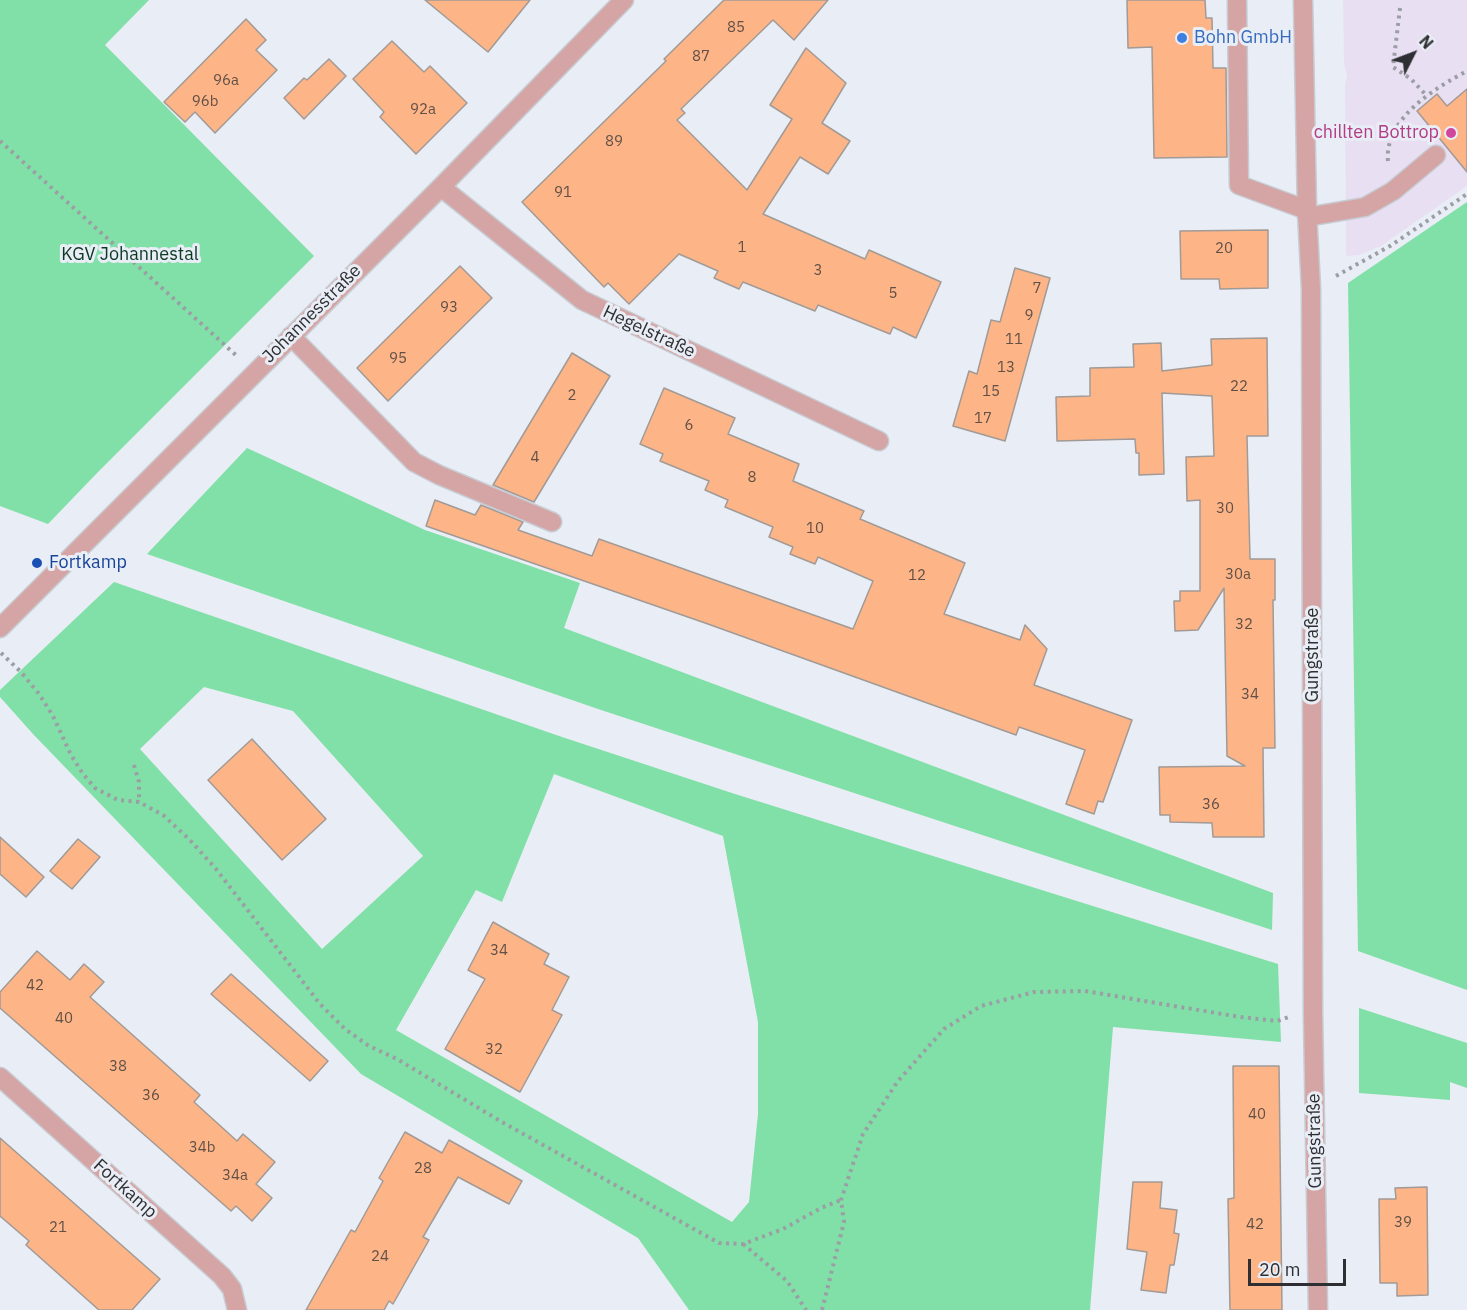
<!DOCTYPE html>
<meta charset="utf-8">
<style>
body{margin:0}
#map{position:relative;width:1467px;height:1310px;overflow:hidden;background:#e9edf5;font-family:"IBM Plex Sans",sans-serif}
canvas{display:block}
.north{position:absolute;left:1383px;top:24px;width:60px;height:60px;-webkit-text-stroke:4px #e9edf5;paint-order:stroke;rotate:48deg;font-size:16px;font-weight:700;line-height:24px;text-align:center;color:#2e2f32}
.north::after{content:'';display:block;margin:auto;width:21px;height:27px;background:#2e2f32;clip-path:polygon(50% 0,100% 100%,50% 72%,0 100%)}
.scale{position:absolute;left:1248px;top:1259px;width:98px;height:27px;box-sizing:border-box;border:3px solid #2e2f32;border-top:0;padding-left:8px;font-size:18px;line-height:21px;white-space:nowrap;color:#2e2f32;-webkit-text-stroke:4px #e9edf5;paint-order:stroke}
</style>
<div id="map">
<canvas width="1467" height="1310"></canvas>
<div class="north">N</div>
<div class="scale">20 m</div>
</div>
<script>
const ctx = document.querySelector('canvas').getContext('2d');
ctx.lineJoin = 'round';
function paint(path, color) {
  ctx.fillStyle = color;
  ctx.fill(path, 'evenodd');
}
function trace(path, color, width, dash) {
  ctx.strokeStyle = color;
  ctx.lineWidth = width;
  ctx.lineCap = dash ? 'butt' : 'round';
  ctx.setLineDash(dash || []);
  ctx.stroke(path);
}
function drawText(font, color, halo, rows, align = 'center') {
  ctx.font = font + ' "IBM Plex Sans",sans-serif';
  ctx.lineWidth = 6;
  ctx.setLineDash([]);
  ctx.textBaseline = 'middle';
  ctx.strokeStyle = halo;
  ctx.fillStyle = color;
  for (const [text, x, y, turn = 0] of rows) {
    ctx.save();
    ctx.translate(x, y);
    ctx.rotate((+turn || 0) * Math.PI / 180);
    ctx.textAlign = isNaN(turn) ? turn : align;
    if (halo) ctx.strokeText(text, 0, 0);
    ctx.fillText(text, 0, 0);
    ctx.restore();
  }
}
paint(new Path2D(`
 M1343,0H1467V186L1381,246L1359,255L1346,256L1345,84L1347,76L1344,64Z`), '#e9dff3');
paint(new Path2D(`
 M0,0H149L105,45L314,256L98,472L48,524L0,506Z
 M1467,202V990L1358,951L1348,283Z
 M247,448L425,530L580,583L564,628L1273,893L1272,930L601,710L147,554Z
 M114,582L562,737L735,794L1278,964L1281,1042L1113,1027L1090,1310H689L638,1238L361,1074L33,734L0,697V690ZM204,687L293,711L423,856L322,949L140,749ZM554,774L723,836L758,1022V1114L749,1202L732,1222L396,1030L476,890L502,902Z
 M1359,1008L1467,1043V1088L1450,1082V1100L1359,1093Z`), '#80e0a7');
const building = new Path2D(`
 M425,0H530L488,52Z
 M724,0H828L794,40L773,20L681,109L685,113L677,120L747,190L792,119L770,105L806,48L846,83L822,123L850,141L828,174L800,157L763,214L865,259L869,250L941,282L916,338L893,327L890,334L818,305L815,311L743,282L739,289L714,278L718,271L679,254L629,304L608,283L604,287L522,202L666,61L664,59Z
 M1127,0H1205L1206,18H1212L1213,68H1226L1227,157L1154,158L1152,47L1128,48Z
 M246,19L266,40L256,50L277,70L215,133L195,112L185,122L164,102Z
 M392,41L424,72L430,66L467,103L416,154L380,117L384,112L353,79Z
 M329,59L346,76L304,119L284,98L304,78L307,80Z
 M1467,89V172L1417,111L1437,94L1447,106Z
 M1268,230V288L1220,289L1219,279H1181L1180,231Z
 M460,266L492,298L388,401L357,368Z
 M1015,268L1050,278L1005,441L953,426L969,371L977,374L991,320L1000,322Z
 M1267,338L1268,436H1247L1250,559H1275V600H1273L1275,748H1263L1264,837H1213L1212,823L1170,822V815H1160L1159,767L1245,766L1227,756L1224,588L1198,630L1175,631L1174,601H1180V591H1200V500L1187,501L1186,457L1214,456L1212,396L1162,393L1164,474L1139,475V453H1136L1135,439L1057,441L1056,397L1090,396V368L1134,367L1133,344L1161,343L1162,371L1212,365L1211,339Z
 M572,353L610,376L534,502L493,485Z
 M664,388L735,418L728,434L799,464L793,481L864,511L860,519L965,563L944,614L1020,640L1025,625L1047,649L1034,685L1132,720L1103,802L1098,801L1094,814L1066,804L1085,750L1019,727L1016,735L708,624L426,526L435,500L475,515L481,505L523,522L518,530L592,556L599,539L853,629L873,581L818,557L815,564L790,554L793,547L769,537L773,527L725,507L728,500L705,490L709,481L660,461L663,454L640,444Z
 M252,739L326,819L282,860L208,780Z
 M0,837L44,877L26,897L0,874Z
 M78,839L100,857L72,889L50,871Z
 M493,922L549,954L544,964L569,977L552,1010L562,1015L520,1092L445,1049L485,979L468,970Z
 M37,951L70,980L84,964L104,982L90,997L200,1095L194,1102L237,1141L243,1134L275,1162L256,1184L272,1198L252,1221L236,1206L231,1211L0,1008V992Z
 M231,974L328,1061L310,1081L211,994Z
 M1233,1066H1279L1282,1310H1230L1228,1199L1234,1198Z
 M405,1132L442,1153L449,1140L522,1181L509,1204L458,1177L423,1237L429,1240L393,1304L389,1301L384,1310H306L351,1230L355,1232L383,1181L379,1178Z
 M0,1138L160,1279L132,1310H99L26,1245L29,1241L0,1216Z
 M1133,1182H1162L1160,1208L1177,1210L1174,1233L1179,1234L1174,1265H1170L1166,1293L1141,1290L1147,1252L1127,1249Z
 M1427,1187L1428,1295L1397,1296V1283H1380L1379,1199H1396L1395,1188Z`);
paint(building, '#fdb587');
trace(building, '#a19a96', 1.5);
const minor = new Path2D(`
 M1237,0L1239,185L1307,210
 M1303,0L1307,210L1311,289L1313,1014L1318,1310
 M441,187L582,300L879,441
 M1307,217L1365,207L1393,191L1436,155
 M291,336L414,462L439,475L552,522
 M0,628L441,187L624,0
 M0,1077L222,1276L232,1289L237,1310`);
trace(minor, '#c7cbd2', 21);
trace(new Path2D(`
 M1400,8L1393,67L1411,79L1426,95
 M0,141L238,357
 M1388,161C1384,119 1435,88 1467,71
 M1336,276L1390,246L1467,194
 M1,653L21,672L39,694L53,716L71,755L83,774L95,788L118,800L139,802L163,815L190,840L216,869L320,1004L345,1029L369,1046L397,1059L502,1122L719,1243L743,1244L783,1229L821,1208L841,1200
 M134,765L139,782V802
 M743,1244L787,1281L806,1310
 M822,1310L844,1222L841,1200L863,1134L898,1081L944,1029L981,1006L1034,992L1085,991L1240,1017L1277,1021L1289,1017`), '#9b9ea4', 4, [3, 4.5]);
trace(minor, '#d5a4a5', 18);
for (const [x, y, r, color] of [
 [1182,38,6,"#3f7fe0"],
 [1451,133,6,"#d1479c"],
 [37,563,6,"#1a4fb4"]
]) {
  const dot = new Path2D();
  dot.arc(x, y, r, 0, 2 * Math.PI);
  ctx.fillStyle = color;
  ctx.fill(dot);
  trace(dot, '#e9edf5', 2);
}
drawText('15px', '#625047', null, [
 ["85",736,28],
 ["87",701,57],
 ["96a",226,81],
 ["96b",205,102],
 ["92a",423,110],
 ["89",614,142],
 ["91",563,193],
 ["1",742,248],
 ["20",1224,249],
 ["3",818,271],
 ["7",1037,289],
 ["5",893,294],
 ["93",449,308],
 ["9",1029,316],
 ["11",1014,340],
 ["95",398,359],
 ["13",1006,368],
 ["22",1239,387],
 ["15",991,392],
 ["2",572,396],
 ["17",983,419],
 ["6",689,426],
 ["4",535,458],
 ["8",752,478],
 ["30",1225,509],
 ["10",815,529],
 ["30a",1238,575],
 ["12",917,576],
 ["32",1244,625],
 ["34",1250,695],
 ["36",1211,805],
 ["34",499,951],
 ["42",35,986],
 ["40",64,1019],
 ["32",494,1050],
 ["38",118,1067],
 ["36",151,1096],
 ["40",1257,1115],
 ["34b",202,1148],
 ["28",423,1169],
 ["34a",235,1176],
 ["39",1403,1223],
 ["42",1255,1225],
 ["21",58,1228],
 ["24",380,1257]
]);
drawText('18px', '#366cbe', '#e9edf5', [
 ["Bohn GmbH",1194,38]
], 'left');
drawText('18px', '#b23c85', '#e9edf5', [
 ["chillten Bottrop",1439,133]
], 'right');
drawText('18px', '#0c3922', '#e9edf5', [
 ["KGV Johannestal",130,255]
]);
drawText('18px', '#2e2f32', '#e9edf5', [
 ["Johannesstraße",312,314,-45],
 ["Hegelstraße",649,332,25],
 ["Gungstraße",1313,655,-90],
 ["Gungstraße",1315,1141,-91],
 ["Fortkamp",125,1189,42]
]);
drawText('18px', '#164399', '#e9edf5', [
 ["Fortkamp",49,563]
], 'left');
</script>
